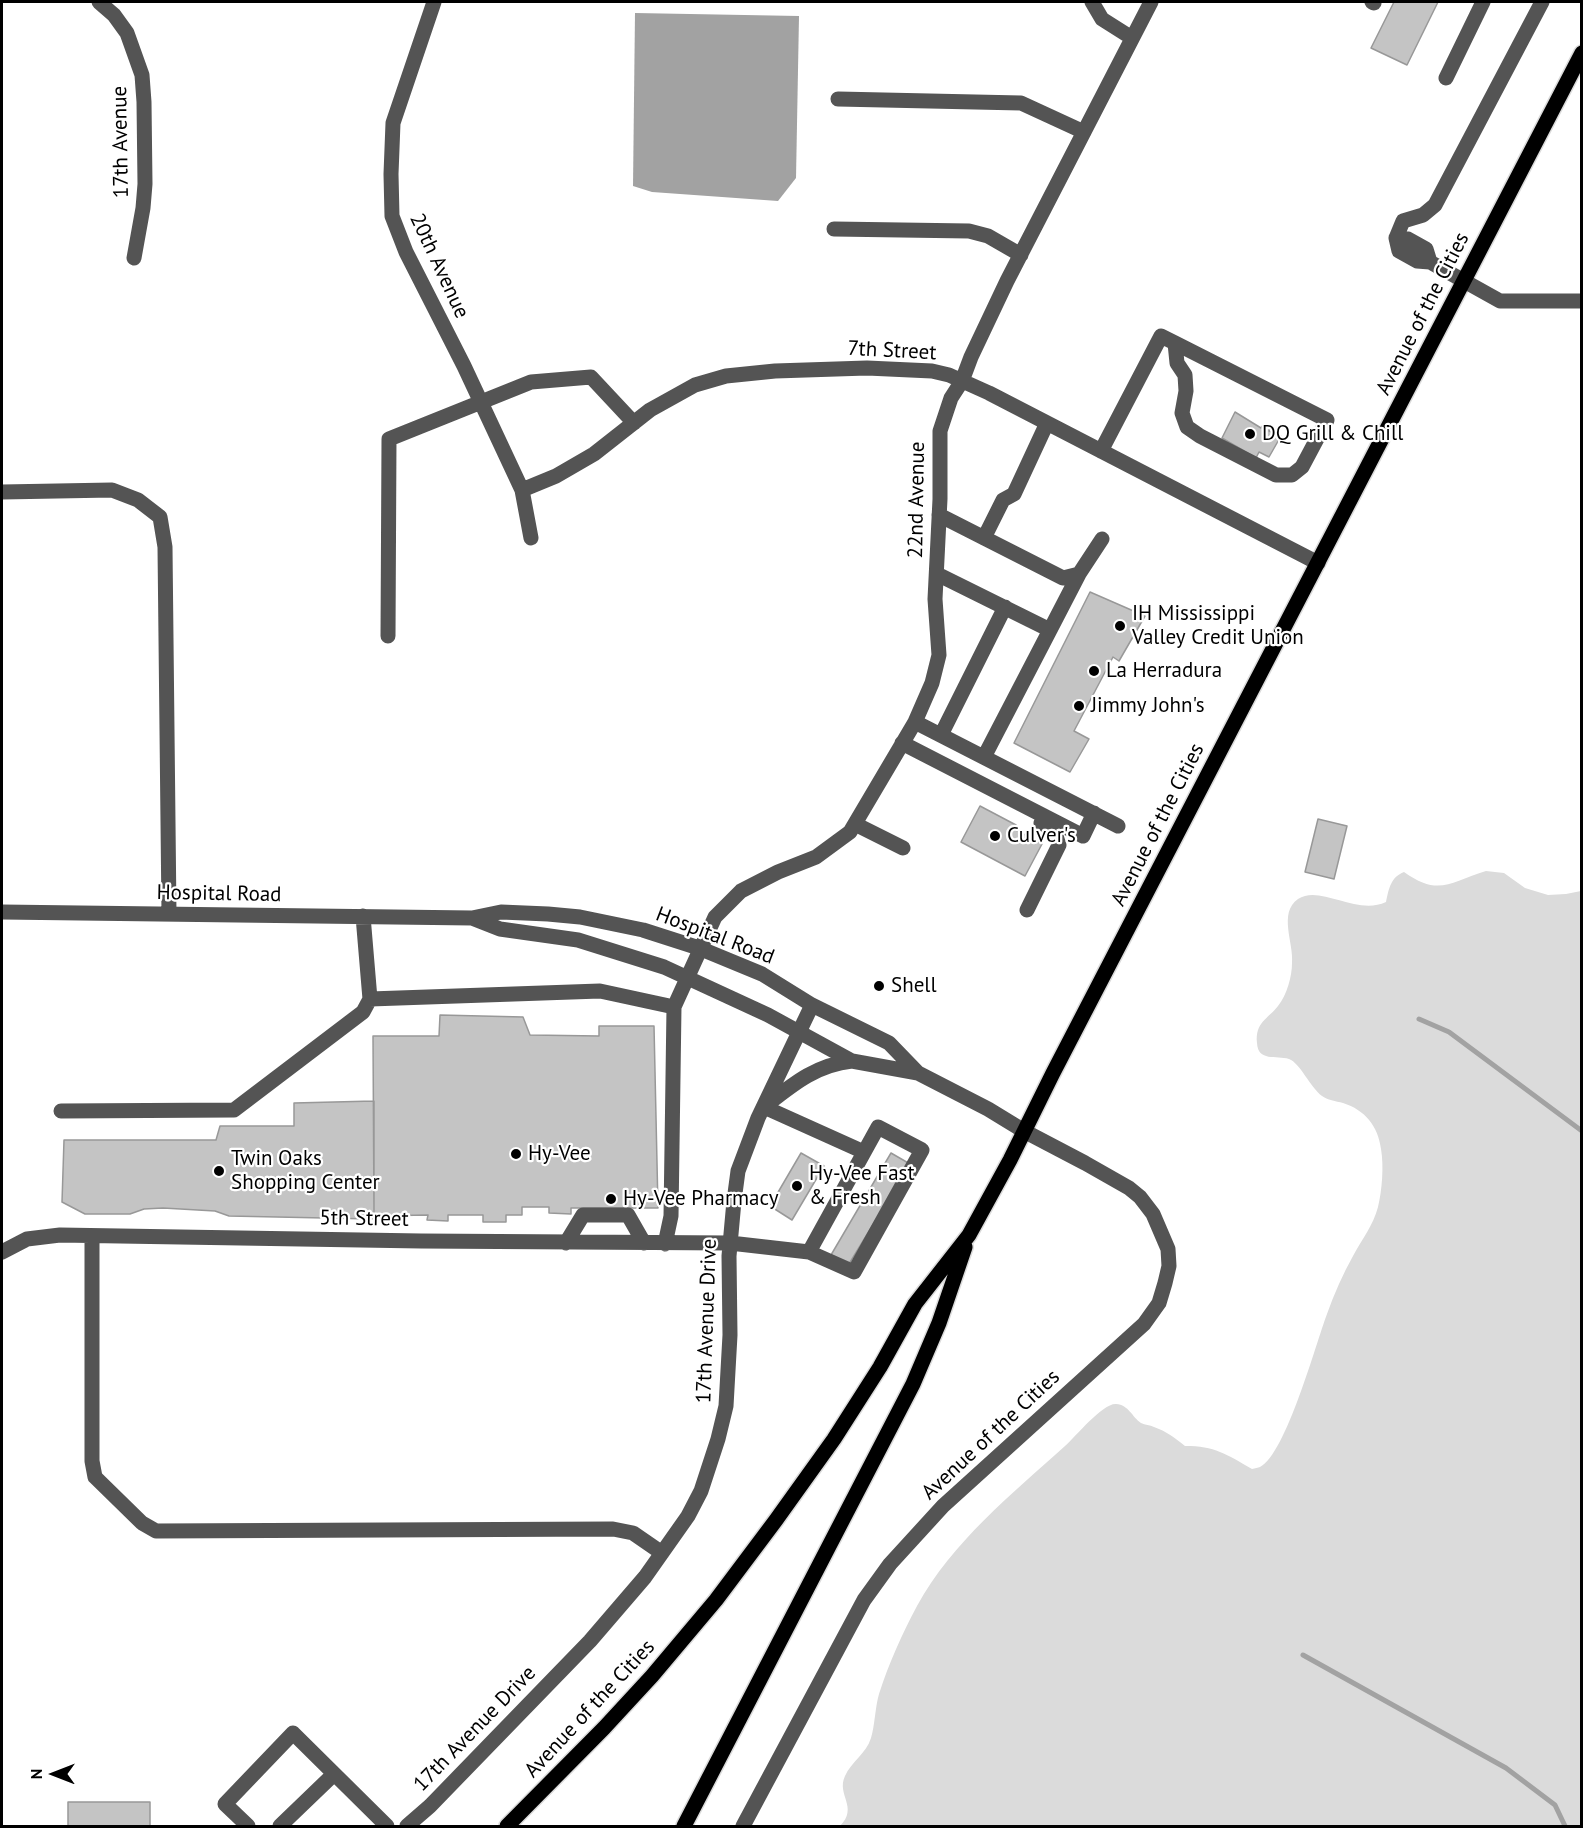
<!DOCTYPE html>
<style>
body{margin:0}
#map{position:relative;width:1583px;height:1828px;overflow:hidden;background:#fff;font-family:"PT Sans",sans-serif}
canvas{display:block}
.frame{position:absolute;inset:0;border:3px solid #000;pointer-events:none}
.north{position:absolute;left:24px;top:1744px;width:60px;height:60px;-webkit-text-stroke:4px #fff;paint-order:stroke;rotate:270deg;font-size:16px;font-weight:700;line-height:24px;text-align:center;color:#000}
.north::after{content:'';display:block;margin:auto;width:21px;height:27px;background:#000;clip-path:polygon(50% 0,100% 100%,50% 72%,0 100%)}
</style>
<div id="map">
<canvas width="1583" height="1828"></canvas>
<div class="frame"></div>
<div class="north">N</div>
</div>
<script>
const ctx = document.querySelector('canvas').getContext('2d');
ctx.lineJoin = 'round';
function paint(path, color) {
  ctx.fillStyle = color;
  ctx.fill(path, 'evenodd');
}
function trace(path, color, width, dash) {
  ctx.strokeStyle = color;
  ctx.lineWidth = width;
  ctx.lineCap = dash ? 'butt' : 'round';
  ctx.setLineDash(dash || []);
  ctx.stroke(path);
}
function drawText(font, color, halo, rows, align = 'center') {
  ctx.font = font + ' "PT Sans",sans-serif';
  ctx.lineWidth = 4.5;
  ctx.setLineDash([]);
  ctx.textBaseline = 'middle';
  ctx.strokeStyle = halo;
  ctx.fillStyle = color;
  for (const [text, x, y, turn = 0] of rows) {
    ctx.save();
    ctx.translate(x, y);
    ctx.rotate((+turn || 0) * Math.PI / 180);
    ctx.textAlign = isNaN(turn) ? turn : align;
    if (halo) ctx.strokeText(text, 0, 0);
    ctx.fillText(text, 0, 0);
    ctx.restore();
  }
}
paint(new Path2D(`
 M1486,871L1504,873L1525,888L1548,895L1566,894L1581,891V1826H840C859,1807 836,1795 845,1776C851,1762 866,1754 871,1738C875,1724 875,1708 879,1694C889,1663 902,1634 917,1606C952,1542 1012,1494 1065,1446C1076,1436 1103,1403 1116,1404C1129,1405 1132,1417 1141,1423C1145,1425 1150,1425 1154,1427C1166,1431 1175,1438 1185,1446C1215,1446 1226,1454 1252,1469C1255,1468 1258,1468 1260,1467C1286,1454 1316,1343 1327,1314C1334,1294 1343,1274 1353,1256C1362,1239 1373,1226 1378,1207C1382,1191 1384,1166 1381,1149C1378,1126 1365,1110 1343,1103C1336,1101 1327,1100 1322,1096C1310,1087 1300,1063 1289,1059C1276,1055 1258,1062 1257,1043C1255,1022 1268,1019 1278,1006C1287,995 1292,976 1292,963C1294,943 1278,913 1298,899C1320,884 1356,916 1386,902C1389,888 1391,877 1404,872C1439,897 1450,882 1486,871Z`), '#dbdbdb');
paint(new Path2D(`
 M635,13L799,16L796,178L778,201L652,192L633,186Z`), '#a2a2a2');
trace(new Path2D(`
 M1419,1019L1449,1032L1582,1131
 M1303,1655L1506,1768L1555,1805L1565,1826`), '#a2a2a2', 5);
const building = new Path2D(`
 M1394,2H1438L1407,65L1371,48Z
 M1235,412L1261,428L1264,424L1271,428L1269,431L1281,436L1269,457L1259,452L1256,458L1222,438Z
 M1090,592L1145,616L1119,661L1113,657L1074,731L1089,739L1070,772L1014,743Z
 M980,806L1016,825L1014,829L1042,844L1025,876L961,842Z
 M1318,819L1347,826L1334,879L1305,872Z
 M440,1015L523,1017L530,1035L599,1036V1026H654L658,1208H571V1214L549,1213V1207H522V1215H506V1222H483V1215H448V1221L427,1220L428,1215L374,1216L373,1036H439Z
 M374,1101V1216L372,1219L229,1216L215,1211L163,1208L144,1209L130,1214H85L62,1202L64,1140H216L220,1126H294V1103Z
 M801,1153L824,1166L792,1220L770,1206Z
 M891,1153L910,1164L849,1264L831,1255Z
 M68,1802H150V1826H68Z`);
paint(building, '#c4c4c4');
trace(building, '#989898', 1.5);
const major = new Path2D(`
 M507,1826L604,1728L652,1676L716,1600L776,1520L834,1439L880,1367L915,1304L969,1235L1010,1160L1053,1073L1582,53
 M684,1826L913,1384L939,1323L965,1247`);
trace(major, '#dbdbdb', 18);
trace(new Path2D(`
 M99,2L114,15L127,33L142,75L144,102L145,184L143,208L134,258
 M434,2L393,123L391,174L392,216L406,252L464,366L522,490L531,538
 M1092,2L1102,19L1132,38
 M1372,2L1374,3
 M1542,2L1435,205L1423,215L1403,221L1396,238L1399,251L1417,261L1430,262L1500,301H1582
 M1446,78L1483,2
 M838,99L1021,103L1084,132
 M834,229L969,231L988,236L1021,255
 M1396,238L1408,239L1426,249L1430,262
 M1101,451L1161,336L1175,343L1327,420L1302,467L1292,475H1276L1200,436L1187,427L1182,413L1186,391L1185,375L1177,363L1175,343
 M522,490L556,476L594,454L650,410L695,385L726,376L775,371L867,368L932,371L949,375L989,393L1318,563
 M2,492L112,490L138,500L160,517L165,547L169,914
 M939,515L1063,578L1079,574
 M984,538L1003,500L1014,494L1047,423
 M937,574L1050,630L984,757
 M1050,630L1079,574L1102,539
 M388,636L389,439L531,382L591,377L634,423
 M915,722L1118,826
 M941,735L1005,607
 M902,743L1083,836L1094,813
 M855,824L903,848
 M1027,910L1059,845L1054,830L1041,823
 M2,912L472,918L501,912L548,914L580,917L643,930L699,948L762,974L812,1005L889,1043L918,1073L988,1109L1024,1131L1085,1163L1129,1188L1140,1197L1153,1214L1168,1249L1169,1266L1165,1283L1159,1303L1144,1324L943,1506L890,1564L864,1600L743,1826
 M472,918L500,929L578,940L664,967L768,1015L852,1061L918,1073
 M370,999L600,991L674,1007
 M852,1061C815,1065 792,1085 764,1107L864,1152
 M61,1111L234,1110L363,1012L370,999L363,916
 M92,1236V1461L95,1477L142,1523L156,1531L613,1529L633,1533L662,1553
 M566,1243L583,1215H628L644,1243
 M665,1244L671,1216L674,1007L715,917L741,891L778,872L816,857L850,832L915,722L932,683L939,655L935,599L940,499V431L951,398L962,381L971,357L1007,281L1151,2
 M2,1252L27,1239L60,1235L421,1241L730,1243L809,1252L854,1272L922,1150L878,1127L809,1252
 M248,1826L225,1804L293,1733L387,1826
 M280,1826L334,1774
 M407,1826L430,1806L590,1641L645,1577L688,1516L701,1491L718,1439L726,1406L730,1335L729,1256L734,1201L738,1171L758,1118L812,1005`), '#545454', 15);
trace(major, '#000', 15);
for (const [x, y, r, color] of [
 [1250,434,6,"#000"],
 [1120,626,6,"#000"],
 [1094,671,6,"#000"],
 [1079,706,6,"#000"],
 [995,836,6,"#000"],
 [879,986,6,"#000"],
 [516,1154,6,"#000"],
 [219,1171,6,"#000"],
 [797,1186,6,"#000"],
 [611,1199,6,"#000"]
]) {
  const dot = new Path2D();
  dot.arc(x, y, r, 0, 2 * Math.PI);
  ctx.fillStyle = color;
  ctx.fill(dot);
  trace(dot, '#fff', 2);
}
drawText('21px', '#000', '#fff', [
 ["17th Avenue",121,142,-91],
 ["20th Avenue",439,266,65],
 ["Avenue of the Cities",1423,314,-63],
 ["7th Street",892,351,3],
 ["22nd Avenue",917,500,-89],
 ["Avenue of the Cities",1158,825,-63],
 ["Hospital Road",219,894,1],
 ["Hospital Road",715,936,21],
 ["5th Street",364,1219,1],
 ["17th Avenue Drive",707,1321,-88],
 ["Avenue of the Cities",991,1435,-43],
 ["Avenue of the Cities",590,1709,-47],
 ["17th Avenue Drive",475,1729,-46]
]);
drawText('21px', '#000', '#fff', [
 ["DQ Grill & Chill",1262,434],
 ["IH Mississippi",1132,614],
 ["Valley Credit Union",1132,638],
 ["La Herradura",1106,671],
 ["Jimmy John's",1091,706],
 ["Culver's",1007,836],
 ["Shell",891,986],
 ["Hy-Vee",528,1154],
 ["Twin Oaks",231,1159],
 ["Shopping Center",231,1183],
 ["Hy-Vee Fast",809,1174],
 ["& Fresh",809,1198],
 ["Hy-Vee Pharmacy",623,1199]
], 'left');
</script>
